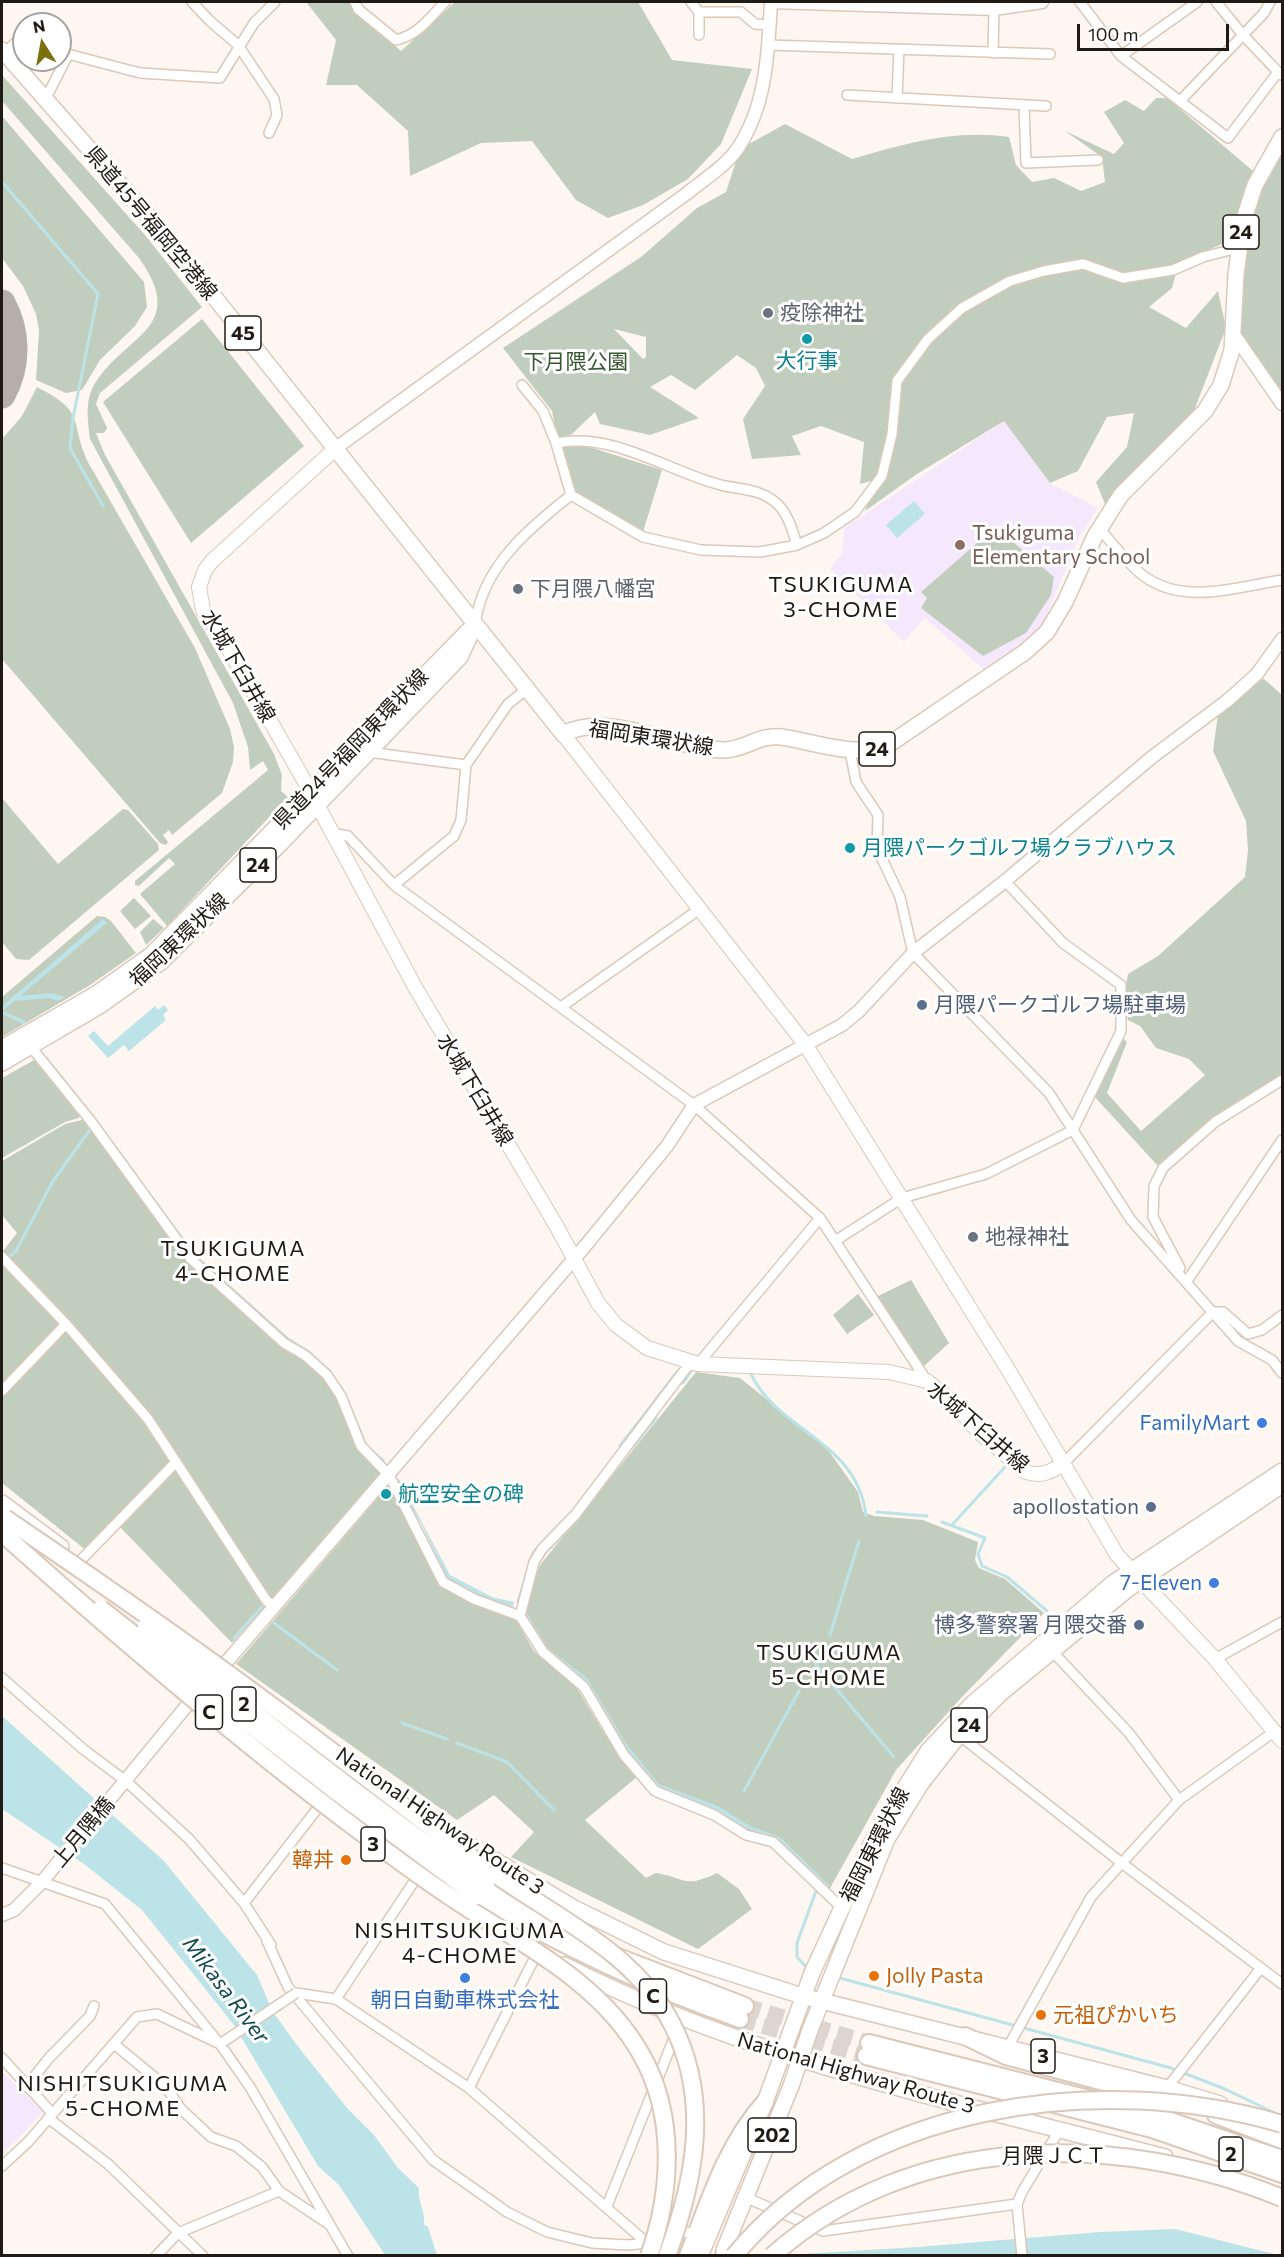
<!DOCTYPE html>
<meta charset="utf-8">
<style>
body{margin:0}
#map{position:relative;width:1284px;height:2257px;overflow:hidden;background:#fef6f0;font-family:Commissioner,sans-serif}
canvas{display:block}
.frame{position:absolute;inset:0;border:3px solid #201a14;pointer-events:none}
.north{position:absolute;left:12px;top:12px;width:60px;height:60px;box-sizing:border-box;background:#fff;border:2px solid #a6a3a1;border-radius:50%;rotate:349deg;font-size:16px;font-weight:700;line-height:24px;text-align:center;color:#201a14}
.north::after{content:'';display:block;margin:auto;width:21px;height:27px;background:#7b6f0e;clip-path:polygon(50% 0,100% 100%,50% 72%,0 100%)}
.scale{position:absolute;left:1077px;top:24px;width:152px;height:27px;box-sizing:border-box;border:3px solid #201a14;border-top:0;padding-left:8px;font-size:18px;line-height:21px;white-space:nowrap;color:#201a14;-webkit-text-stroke:4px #fff;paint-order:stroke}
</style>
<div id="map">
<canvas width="1284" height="2257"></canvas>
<div class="frame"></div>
<div class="north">N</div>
<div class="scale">100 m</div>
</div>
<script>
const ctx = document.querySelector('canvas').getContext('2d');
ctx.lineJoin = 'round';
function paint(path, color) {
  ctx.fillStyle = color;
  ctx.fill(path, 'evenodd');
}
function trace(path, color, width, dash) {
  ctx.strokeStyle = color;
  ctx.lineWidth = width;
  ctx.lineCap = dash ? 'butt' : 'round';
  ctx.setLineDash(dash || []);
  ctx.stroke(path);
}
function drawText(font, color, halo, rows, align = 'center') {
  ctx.font = font + ' Commissioner,"Noto Sans JP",sans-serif';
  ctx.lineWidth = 6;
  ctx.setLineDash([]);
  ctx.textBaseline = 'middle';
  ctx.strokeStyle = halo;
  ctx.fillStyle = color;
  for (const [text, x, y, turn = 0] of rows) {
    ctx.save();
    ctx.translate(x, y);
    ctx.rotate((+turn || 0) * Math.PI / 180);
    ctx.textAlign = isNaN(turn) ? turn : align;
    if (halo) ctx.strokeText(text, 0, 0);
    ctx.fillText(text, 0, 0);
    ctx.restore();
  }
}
paint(new Path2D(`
 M1004,421L1050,483L1098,508L1080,536L1044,621L1026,643L983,669L925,618L904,642L830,569L842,553L844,528Z
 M2,2071L43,2112L2,2155Z`), '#f6e8fc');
paint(new Path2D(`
 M306,2H351L356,12L401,51L455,2H638L672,60L752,69L721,144L688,179L643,205L608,218L576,200L532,141L481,143L410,176L408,131L357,85H326L336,40Z
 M2,75L145,235L202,307L100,393L96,404L107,428L104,433H96L105,455L274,754L282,775L281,791L288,797L167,926L140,894L175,864L169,858L139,886L135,885V881L268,770L263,761L250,770L248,747L233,703L90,439C88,423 85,404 92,389C120,335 191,331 139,258L2,101Z
 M1156,98H1167L1253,171L1227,242L1179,262L1172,288L1149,307L1186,328L1218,291L1226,328L1190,421L1105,504L1096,482L1127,447L1134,413L1107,417L1078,471L1050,483L1004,421L917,474L865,511L878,479L860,484L864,442L821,426L792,436L801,455L752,459L743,419L765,386L756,368L737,355L695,390L671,375L650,387L699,418L650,435L600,424L595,412L571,435L557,437L552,411L503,348L641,257L697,208L726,192L740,149L785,124L852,159C904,144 954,129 1009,137L1016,165L1032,182L1054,178L1081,191L1105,182L1102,157L1065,131L1114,154L1124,143L1104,112L1125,100L1144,111ZM614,329L646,337V357L643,359Z
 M2,116L144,282L147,307L135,326L100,360L82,390L66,393L36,380L39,330L36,314L23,286L2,258Z
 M1282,136V411L1228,318V264L1252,247L1239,223Z
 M202,319L304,446L191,543L103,402Z
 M37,387C88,413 68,420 89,464L195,648L230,729L234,747L233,762L222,793L172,835L169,830L163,835L168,842L166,845L160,843L2,659V439L22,416Z
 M574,442L662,470L643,532L574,494L560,445Z
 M1012,541L1054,577L1051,595L1026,633L983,656L921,608L927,598L921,592L977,543Z
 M1264,679L1282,695V1086L1157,1165L1093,1095L1121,1036L1127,1042L1107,1093L1141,1131L1205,1075L1189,1059L1156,1048L1140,1026L1128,1020L1123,1000L1128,974L1158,956L1245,877L1248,850L1246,821L1213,751L1220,699Z
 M2,798L58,864L123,809L128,810L158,844L159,850L29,960L16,959L2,942Z
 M134,898L151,916L135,929L120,911Z
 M97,916L105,917L111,921L136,953L90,985L2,1037V997Z
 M153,919L164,928L146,945L140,932Z
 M36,1059L81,1113L79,1118L65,1122L2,1158V1078Z
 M86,1119L175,1243L325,1377L382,1472L275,1598L269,1597L150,1415L3,1251L17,1233L2,1215V1161L65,1124Z
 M2,1263L58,1322L59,1327L2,1387Z
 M911,1280L949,1343L924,1366L876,1297Z
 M858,1294L874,1315L847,1334L833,1315Z
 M63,1332H67L145,1422L169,1459V1465L87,1551L2,1483V1395Z
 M696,1372L740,1378L826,1447L858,1492L863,1512L874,1516L923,1520L978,1542L975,1560L979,1568L1005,1579L1044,1613L961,1698L896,1770L829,1890L773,1840L748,1833L656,1789L622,1745L593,1697L544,1651L522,1615L540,1565Z
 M172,1471L177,1472L263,1603L264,1608L232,1643L119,1526Z
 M387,1487L408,1516L440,1585L472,1603L510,1615L516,1620L534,1651L577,1688L601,1728L637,1777L585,1820L646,1878L656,1873C687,1878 683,1889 717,1873L739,1889L752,1909L698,1949L511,1857L534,1832L494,1795L457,1820L236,1664Z`), '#c1cebe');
paint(new Path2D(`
 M914,501L925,514L897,538L886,525Z
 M103,919L107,923L20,996L50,993L65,997L58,1001L50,998L14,1001L3,1011L26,1021L23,1024L2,1014V1006Z
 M164,1005L168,1010L163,1015L166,1020L129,1051L124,1045L108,1058L88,1036L94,1031L108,1046L155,1006L158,1010Z
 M47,1057L98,1121L195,1254L289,1338L310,1351L331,1371L346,1393L366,1442L371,1449L385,1460L381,1464L368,1451L343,1395L193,1257L44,1058Z
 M399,1479L450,1575L492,1597L514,1602L513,1607L476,1595L447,1578L422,1525L396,1481Z
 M527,1613L547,1647L587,1678L625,1742L659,1784L718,1806L750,1826L780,1837L830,1886L827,1887L771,1837L738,1825L716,1810L689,1803L657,1788L626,1751L584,1681L543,1649L524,1614Z
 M2,1716L164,1861L257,1975L273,2012L296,2044L347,2108L374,2135L398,2168L419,2188C417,2200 426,2212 424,2225L428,2227L437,2255H385L339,2185L318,2166L234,2025L142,1910L84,1864L2,1809Z
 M1175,2229L1278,2255L767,2256L918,2247L1100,2232Z`), '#bbe3e8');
trace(new Path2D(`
 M2,182L98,294L73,418L70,448L103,506
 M2,1263L16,1251L53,1181L92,1127
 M751,1374C778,1432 856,1439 866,1515
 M683,1383L690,1373
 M620,1446L677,1372
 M632,1448L656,1418
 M877,1512L927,1516
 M942,1522L985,1538L978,1554L982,1566L1007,1577L1047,1611
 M952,1525L1005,1467
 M546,1552L576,1521L619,1464
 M518,1602L533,1553L550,1534
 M274,1623L337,1670
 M830,1635L859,1541
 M234,1638L262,1607
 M816,1665L894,1757
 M816,1665L823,1650
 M402,1723L447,1739
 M457,1743L507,1762L554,1810
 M744,1791L799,1691
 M807,1968L797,1957V1943L816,1891
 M836,1977L1171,2068L1225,2089L1281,2116`), '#bbe3e8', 3);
trace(new Path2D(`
 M2,303C18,332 18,366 2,395`), '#b6aea8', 27);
trace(new Path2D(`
 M745,2006L869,2043
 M740,2019L866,2056`), '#ddd5cf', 16, [16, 8]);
const minor = new Path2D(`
 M192,2L210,21L238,45L274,99L277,115L269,133
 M355,2L358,9L396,40C418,35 430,18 445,2
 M691,2L699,12H741L755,24L769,25
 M1080,2L1121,56L1228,138L1278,72
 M1216,2L1243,35L1281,75
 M699,12V35
 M768,45L1050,54
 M60,52L140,73L220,78L254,23L275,2
 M5,53L21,37L24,38
 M993,53L994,9
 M1121,56L1197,2
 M847,95L1046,106
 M897,98L899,49
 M45,100L68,55
 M1180,101L1264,13L1270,2
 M1024,105L1026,163L1098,160
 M522,385L543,411L556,443L571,495
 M556,443C611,432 663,468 714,483C734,490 756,487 774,501C788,512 792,529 797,545
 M1099,528C1112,543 1125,560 1140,573C1180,607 1236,587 1282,580
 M475,625C482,567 528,529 571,495L643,537L701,550L760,552L797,545L824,533L855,512L882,476L892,434L897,381L928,339L962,308L1010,281L1044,271L1083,264L1123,278L1173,270L1203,257L1238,248
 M850,751L856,782L878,815L877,848L900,897L913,953L1049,1093L1131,1220L1238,1341L1272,1360L1282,1373
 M368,752L466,765
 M331,833L348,836L394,885L694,1105L820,1218L927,1381
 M394,885L454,836L461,820L466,765L508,704L527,689
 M561,1007L701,908
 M31,1047L90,1120L191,1259L284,1343L306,1356L327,1375L341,1396L361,1446L389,1475L443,1582L474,1599L520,1616L543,1652L584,1687L624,1755L655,1791L714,1815L746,1835L773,1842L843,1909
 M835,1241L902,1198L986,1174L1073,1130L1121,1031V985L1063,943L1005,881
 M2,1257L66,1324L148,1419L266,1600L274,1607
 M1180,1268L1153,1217L1154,1186L1163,1168L1215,1122L1282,1080
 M1187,1281L1282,1140
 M2,1391L66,1324
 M1063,1464L1213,1312H1223L1248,1334L1262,1330L1282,1315
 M80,1561L176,1462
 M520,1616L534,1562L542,1549L575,1515L687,1367L698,1364L820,1218
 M1052,1651L1129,1733L1179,1800
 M1215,1659L1282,1622
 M2,1678L83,1749L127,1782L189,1839L244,1903L271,1945
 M959,1735L1123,1864L1282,1984
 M2,1868L105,1904L220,2044L250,2087L348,2256
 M244,1903L321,1804
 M267,1941L288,1987L433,2160L507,2212L547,2232L592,2243L628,2245L647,2243
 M296,1993L336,1999L417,1877
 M336,1999L469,2088L647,2243L687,2232
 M114,2044L165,2086L181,2109L211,2137L236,2146L262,2167L279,2191L330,2225
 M1008,2047L1091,1897L1179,1800L1275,1731
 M2,2058L52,2113
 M26,2087L49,2058L90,2016L94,2006
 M469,2088L532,1963L540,1953
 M1167,2088L1261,1968
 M48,2118L108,2164L203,2256
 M2,2166L28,2142L137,2017L157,2014L220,2044
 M747,2198L823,2231L1017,2204
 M607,2206L676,2033
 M156,2256L178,2233L279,2191
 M1022,2256L1017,2204L1022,2192L1060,2129`);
const tertiary = new Path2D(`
 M771,2L994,9L1042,2
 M1235,336L1282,404
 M336,448L686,194C703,180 725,167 738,148C767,104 768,52 771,2
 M217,1673L586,1245L667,1146L694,1105L842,1025L859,1011L913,953L1005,881L1151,758L1228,700L1257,674L1282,639
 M2,1915L14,1910L41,1883L198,1692`);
const secondary = new Path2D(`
 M336,448L212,561L205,570L199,587L203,610L223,639L304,780L415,987L557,1227L598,1303L616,1325L647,1348L698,1364L889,1372L927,1381L952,1402L981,1434L1026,1472C1040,1477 1051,1472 1063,1464
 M563,734L805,1044L1009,1371L1117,1555L1215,1659L1282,1741`);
const primary = new Path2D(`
 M2,50L164,234L563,734C610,710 673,749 724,750C744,750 760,734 781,737C817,742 852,758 888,745L1025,652L1047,632L1065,602L1095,536L1121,495L1205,411L1221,385L1232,350L1236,274L1243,222L1255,185L1282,137
 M2,1048L96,994L151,955L468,631
 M2,1063L101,1005L160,963L280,844L460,657L475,625
 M792,2028L812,1973L876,1834L928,1751L972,1704L1113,1583L1282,1471
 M810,2030L887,1839L920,1785L959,1735L1001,1693L1128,1589L1282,1485`);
const trunk = new Path2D(`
 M2,1503L61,1547
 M450,1833L572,1907L664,1952L802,1996L1167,2088L1220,2104
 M564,1965C752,2061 962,2103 1165,2157
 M724,2250L791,2086L810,2030
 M700,2256L765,2102L792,2028`);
const motorway = new Path2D(`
 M486,1885L535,1915L587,1941
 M477,1896C561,1946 648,1987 740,2019
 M618,1957L745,2006
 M965,2036L1006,2056L1172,2100
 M869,2043L1156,2116L1282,2159
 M866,2056L1152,2129L1282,2174
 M1216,2115L1282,2140
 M688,2256C709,2202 726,2145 765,2102
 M724,2256L730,2239`);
trace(minor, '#dbc8b8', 12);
trace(tertiary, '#dbc8b8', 15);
trace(secondary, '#dbc8b8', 16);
trace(primary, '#dbc8b8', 18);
trace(trunk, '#dbc8b8', 18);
trace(motorway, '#dbc8b8', 20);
trace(minor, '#fff', 9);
trace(tertiary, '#fff', 12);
trace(secondary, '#fff', 14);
trace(primary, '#fff', 15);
trace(trunk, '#fff', 15);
trace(motorway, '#fff', 16);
const minorBridge = new Path2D(`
 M223,2042L296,1993`);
const motorwayBridge = new Path2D(`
 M5,1518C98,1581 190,1644 280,1712C351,1765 420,1821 492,1872C555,1917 635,1952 672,2024C711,2099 695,2180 667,2256
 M2,1533C119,1638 239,1741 366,1836C400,1862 436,1888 472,1911C534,1950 604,1988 641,2054C676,2115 672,2191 649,2256
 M101,1609L334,1790L477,1896
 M146,1626C257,1715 368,1806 486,1885
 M734,2256C860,2102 1101,2071 1282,2124
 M772,2256C912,2131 1117,2131 1282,2198`);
trace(minorBridge, '#dbc8b8', 12, []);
trace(motorwayBridge, '#dbc8b8', 20, []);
trace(minorBridge, '#fff', 9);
trace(motorwayBridge, '#fff', 16);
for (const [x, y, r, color] of [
 [768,313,6,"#6b7280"],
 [807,339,6,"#0f9aa8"],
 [960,545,6,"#8d6e63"],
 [518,589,6,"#6b7280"],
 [850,848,6,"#0f9aa8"],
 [922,1005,6,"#5c6f8a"],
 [973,1237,6,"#6b7280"],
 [1262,1423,6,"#3f7fe0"],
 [386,1494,6,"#0f9aa8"],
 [1151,1507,6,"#5c6f8a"],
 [1214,1583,6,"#3f7fe0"],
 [1139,1625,6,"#5c6f8a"],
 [346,1860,6,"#e8710a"],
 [874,1976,6,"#e8710a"],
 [465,1978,6,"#3f7fe0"],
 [1041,2015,6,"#e8710a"]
]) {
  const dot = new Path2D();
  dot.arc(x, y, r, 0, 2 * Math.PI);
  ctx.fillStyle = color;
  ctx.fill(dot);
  trace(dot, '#fff', 2);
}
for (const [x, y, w] of [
 [1241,232,36],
 [243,333,36],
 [877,749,36],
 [258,865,36],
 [244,1704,24],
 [209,1712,27],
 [969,1725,36],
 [373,1844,24],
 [653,1996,27],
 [1043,2056,24],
 [772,2135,48],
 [1231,2154,24]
]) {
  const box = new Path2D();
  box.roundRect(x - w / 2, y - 17, w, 34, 4.5);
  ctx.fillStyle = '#fff';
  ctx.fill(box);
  trace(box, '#201a14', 1.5);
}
drawText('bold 20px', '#201a14', null, [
 ["24",1241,232],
 ["45",243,333],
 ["24",877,749],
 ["24",258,865],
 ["2",244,1704],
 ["C",209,1712],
 ["24",969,1725],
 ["3",373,1844],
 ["C",653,1996],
 ["3",1043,2056],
 ["202",772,2135],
 ["2",1231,2154]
]);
drawText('21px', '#201a14', '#fff', [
 ["県道45号福岡空港線",151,223,50],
 ["水城下臼井線",238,666,60],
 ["福岡東環状線",651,738,9],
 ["県道24号福岡東環状線",351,749,-46],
 ["福岡東環状線",179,940,-43],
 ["水城下臼井線",475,1090,59],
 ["水城下臼井線",978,1427,41],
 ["National Highway Route 3",440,1821,34],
 ["上月隅橋",83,1832,-50],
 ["福岡東環状線",875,1845,-63],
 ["National Highway Route 3",856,2073,16],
 ["月隈ＪＣＴ",1054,2156]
]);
drawText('21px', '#5b616d', '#fff', [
 ["疫除神社",780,313],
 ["下月隈八幡宮",530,589],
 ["地禄神社",985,1237]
], 'left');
drawText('21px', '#0d838f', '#fff', [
 ["大行事",807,361,"center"],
 ["月隈パークゴルフ場クラブハウス",862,848],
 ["航空安全の碑",398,1494]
], 'left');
drawText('21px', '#375731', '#fff', [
 ["下月隈公園",576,362]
]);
drawText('21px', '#785e54', '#fff', [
 ["Tsukiguma",972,533],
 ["Elementary School",972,557]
], 'left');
drawText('21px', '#4e5e75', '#fff', [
 ["月隈パークゴルフ場駐車場",934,1005,"left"],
 ["apollostation",1139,1507],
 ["博多警察署 月隈交番",1127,1625]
], 'right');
drawText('21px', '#366cbe', '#fff', [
 ["FamilyMart",1250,1423],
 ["7-Eleven",1202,1583],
 ["朝日自動車株式会社",465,2000,"center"]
], 'right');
drawText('21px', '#c56008', '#fff', [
 ["韓丼",334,1860,"right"],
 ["Jolly Pasta",886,1976],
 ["元祖ぴかいち",1053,2015]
], 'left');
ctx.letterSpacing = '1.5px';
drawText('22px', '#201a14', '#fff', [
 ["TSUKIGUMA",841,585],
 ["3-CHOME",841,610],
 ["TSUKIGUMA",233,1249],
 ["4-CHOME",233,1274],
 ["TSUKIGUMA",829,1653],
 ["5-CHOME",829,1678],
 ["NISHITSUKIGUMA",460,1931],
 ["4-CHOME",460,1956],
 ["NISHITSUKIGUMA",123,2084],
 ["5-CHOME",123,2109]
]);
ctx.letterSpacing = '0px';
drawText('italic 22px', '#114a51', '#fff', [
 ["Mikasa River",226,1990,53]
]);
</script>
